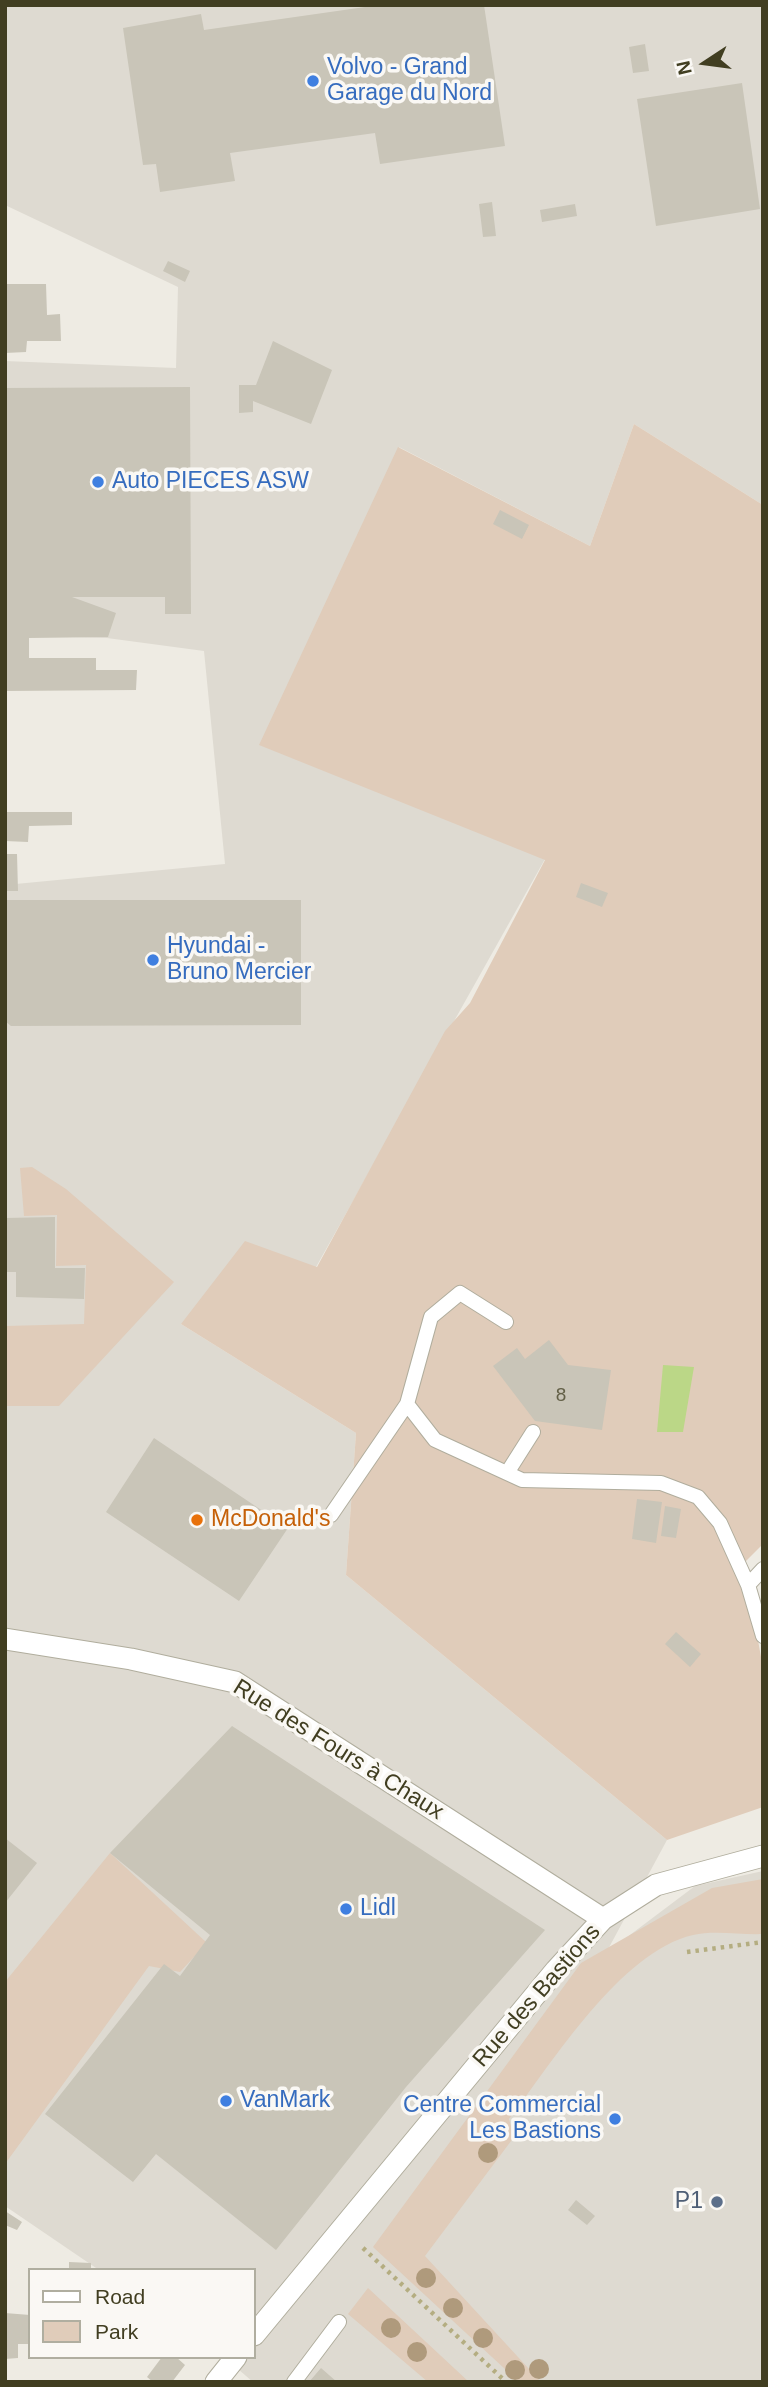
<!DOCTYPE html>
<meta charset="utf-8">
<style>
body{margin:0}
#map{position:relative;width:768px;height:2387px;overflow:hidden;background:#eeebe3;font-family:Arial,sans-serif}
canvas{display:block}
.frame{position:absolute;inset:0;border:7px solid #413e21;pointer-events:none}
.legend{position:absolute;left:28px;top:2268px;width:228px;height:91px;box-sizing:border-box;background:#faf8f4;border:2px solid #b0aea0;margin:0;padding:9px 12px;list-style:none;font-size:21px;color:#413e21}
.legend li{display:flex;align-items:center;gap:14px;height:35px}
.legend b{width:35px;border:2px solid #b0aea0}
.north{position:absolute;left:670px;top:28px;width:70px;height:70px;-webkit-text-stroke:5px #faf8f4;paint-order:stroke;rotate:257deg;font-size:19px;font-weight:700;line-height:28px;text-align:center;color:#413e21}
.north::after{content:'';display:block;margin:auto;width:24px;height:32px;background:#413e21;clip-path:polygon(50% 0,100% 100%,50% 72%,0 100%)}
</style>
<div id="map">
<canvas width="768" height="2387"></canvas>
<div class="frame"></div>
<ul class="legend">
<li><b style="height:9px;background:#fff"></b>Road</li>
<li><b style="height:19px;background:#e0ccba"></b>Park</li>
</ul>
<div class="north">N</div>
</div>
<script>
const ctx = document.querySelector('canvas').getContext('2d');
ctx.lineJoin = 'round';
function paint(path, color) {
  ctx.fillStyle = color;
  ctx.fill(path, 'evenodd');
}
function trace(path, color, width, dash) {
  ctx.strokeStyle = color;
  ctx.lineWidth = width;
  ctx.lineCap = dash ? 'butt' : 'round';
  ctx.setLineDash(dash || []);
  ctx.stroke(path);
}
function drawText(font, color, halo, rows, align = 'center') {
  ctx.font = font + ' Arial,sans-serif';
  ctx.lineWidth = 7;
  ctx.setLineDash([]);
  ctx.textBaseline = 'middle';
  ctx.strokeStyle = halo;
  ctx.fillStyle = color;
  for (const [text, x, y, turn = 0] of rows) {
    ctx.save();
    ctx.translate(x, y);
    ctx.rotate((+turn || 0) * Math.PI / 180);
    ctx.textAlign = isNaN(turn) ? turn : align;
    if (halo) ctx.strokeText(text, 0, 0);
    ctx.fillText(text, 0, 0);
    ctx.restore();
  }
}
paint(new Path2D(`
 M5,5H762L763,505L634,424L590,546L399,447L545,859L316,1267L181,1324L356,1433L346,1575L667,1840L606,1953L695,1886L763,1871V2382H253L224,2357H254V2270H99L5,2206V885L225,864L204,651L107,638L5,635V361L176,368L178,287L5,205Z`), '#dedad1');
paint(new Path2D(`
 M634,424L763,505V1544L744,1563L763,1668V1807L667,1840L346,1575L356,1433L181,1324L245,1241L317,1267L445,1031L470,1003L545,860L259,745L398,447L590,546Z
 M32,1167L66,1189L174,1282L59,1406H5V1326L84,1324L86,1265L56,1266L57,1215L24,1216L20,1168Z
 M110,1853L207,1943L180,1972L149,1966L5,2164V1982Z
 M763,1879V1934C741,1935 714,1930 693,1935C620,1952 553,2062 509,2119L514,2137L425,2256L541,2382H519L373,2247L581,1963L712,1888Z
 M368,2288L469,2382H428L348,2314Z`), '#e0ccba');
paint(new Path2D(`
 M663,1365L694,1367L683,1432H657Z`), '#bbd787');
paint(new Path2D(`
 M379,5H484L505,146L380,164L375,133L230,153L235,181L160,192L156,164L143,165L123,28L201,14L204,30Z
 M645,44L649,71L633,73L629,47Z
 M742,83L760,209L656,226L637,99Z
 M492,202L496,236L483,237L479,204Z
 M575,204L577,216L542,222L540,210Z
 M168,261L190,271L185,282L163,271Z
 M5,284H46L47,315L60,314L61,341H27L26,352L5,353Z
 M273,341L332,370L311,424L253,401V412L239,413V385H256Z
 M190,387L191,614H165V597H72L116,613L108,637L29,638V658H96V670H137L136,690L5,691V388Z
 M500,510L529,525L522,539L493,524Z
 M5,812H72V825L29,826L28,842L5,841Z
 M5,854H17L18,891H5Z
 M581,883L608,893L602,907L576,897Z
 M5,900H301V1025L11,1026L5,1021Z
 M55,1217V1268H85L84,1299L16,1297V1272H5V1218Z
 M549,1340L568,1365L611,1370L602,1430L535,1421L493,1366L517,1348L525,1359Z
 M154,1438L288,1528L239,1601L106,1512Z
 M637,1499L662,1502L656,1543L632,1539Z
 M665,1506L681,1509L676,1538L661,1536Z
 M676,1632L701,1654L690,1667L665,1644Z
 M232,1726L545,1930L406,2087L276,2250L156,2154L133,2182L45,2114L164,1964L180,1976L210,1935L110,1853Z
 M5,1838L37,1863L5,1903Z
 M576,2200L595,2216L587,2225L568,2210Z
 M5,2211L22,2222L17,2230L5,2225Z
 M69,2262L91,2263V2270H69Z
 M5,2313L30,2315V2344H18V2358L5,2359Z
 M162,2357H176L185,2365L172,2382H153L147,2377Z
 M321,2368L337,2382H309Z`), '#c9c5b8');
const service = new Path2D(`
 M506,1322L460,1293L431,1317L407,1404L435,1440L522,1480L661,1483L698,1497L720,1523L748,1585
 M507,1473L533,1432
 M331,1515L407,1404
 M763,1569L748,1585L763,1636
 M294,2382L339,2322`);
const minor = new Path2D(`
 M5,1639L131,1659L235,1682L603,1919
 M254,2335L556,1970L603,1919L656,1885L763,1856
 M216,2382L236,2357`);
trace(service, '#b0ad9d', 16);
trace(minor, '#b0ad9d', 23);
trace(new Path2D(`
 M687,1952L763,1942
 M363,2248L506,2382`), '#b4ad81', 4.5, [3.5, 5]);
trace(service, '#fff', 14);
trace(minor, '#fff', 21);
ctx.fillStyle = '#af9a7c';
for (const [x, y] of [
 [488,2153],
 [426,2278],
 [453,2308],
 [391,2328],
 [483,2338],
 [417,2352],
 [539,2369],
 [515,2370]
]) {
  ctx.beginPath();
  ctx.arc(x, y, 10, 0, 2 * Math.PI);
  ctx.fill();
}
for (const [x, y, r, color] of [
 [313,81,7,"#3f7fe0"],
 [98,482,7,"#3f7fe0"],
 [153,960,7,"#3f7fe0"],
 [197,1520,7,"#e8710a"],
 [346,1909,7,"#3f7fe0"],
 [226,2101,7,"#3f7fe0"],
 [615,2119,7,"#3f7fe0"],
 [717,2202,7,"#5c6f8a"]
]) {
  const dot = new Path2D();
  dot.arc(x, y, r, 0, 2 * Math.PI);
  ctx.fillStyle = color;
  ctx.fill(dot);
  trace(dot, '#faf8f4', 2.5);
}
drawText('19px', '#636047', null, [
 ["8",561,1396]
]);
drawText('23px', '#366cbe', '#faf8f4', [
 ["Volvo - Grand",327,68],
 ["Garage du Nord",327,94],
 ["Auto PIECES ASW",112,482],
 ["Hyundai -",167,947],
 ["Bruno Mercier",167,973],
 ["Lidl",360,1909],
 ["VanMark",240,2101],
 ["Centre Commercial",601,2106,"right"],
 ["Les Bastions",601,2132,"right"]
], 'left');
drawText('23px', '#c56008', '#faf8f4', [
 ["McDonald's",211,1520]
], 'left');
drawText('23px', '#413e21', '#faf8f4', [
 ["Rue des Fours à Chaux",338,1750,32],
 ["Rue des Bastions",537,1996,-49]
]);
drawText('23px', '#4e5e75', '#faf8f4', [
 ["P1",703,2202]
], 'right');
</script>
